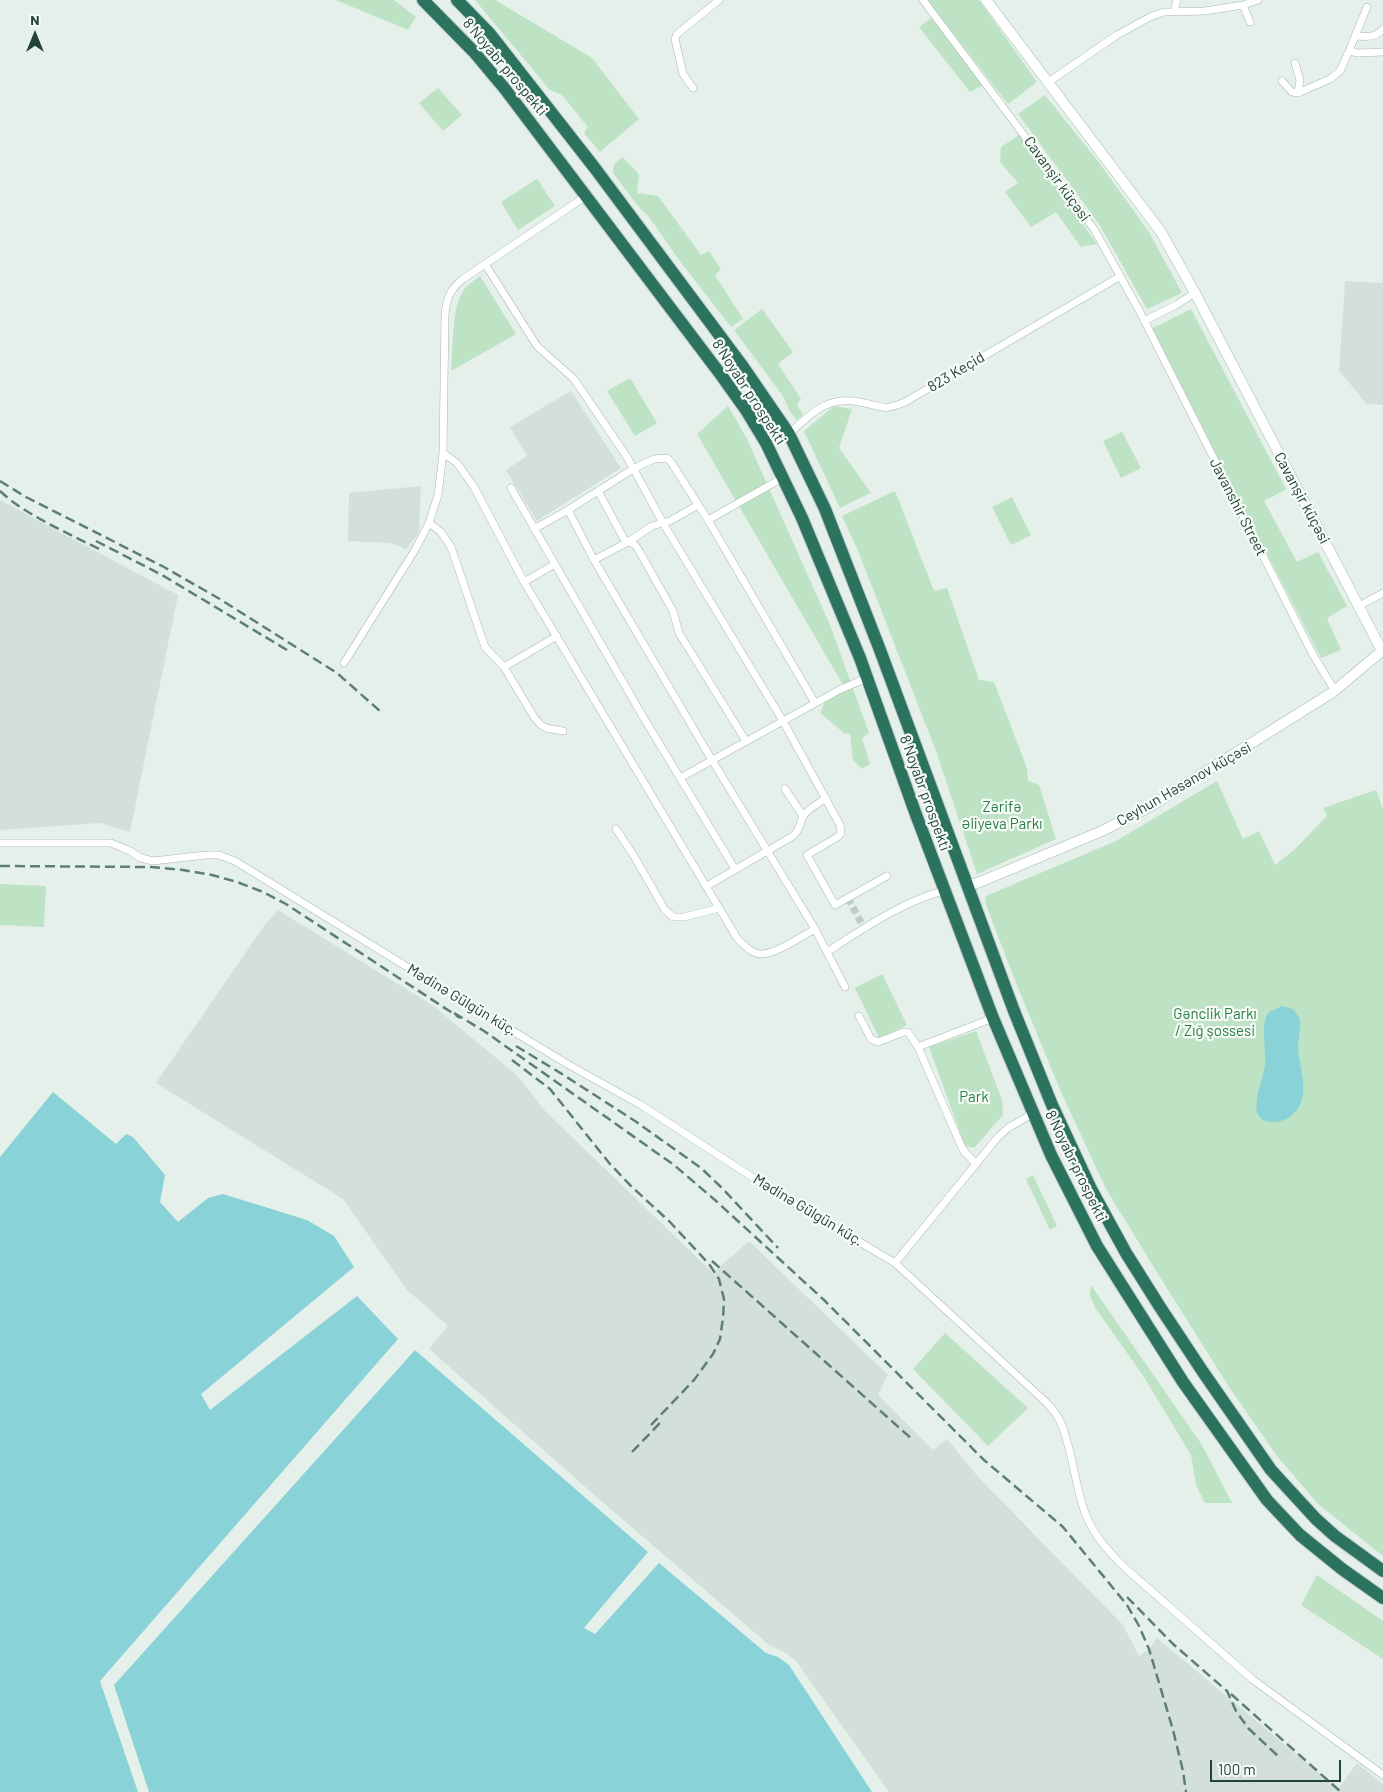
<!DOCTYPE html>
<meta charset="utf-8">
<style>
body{margin:0}
#map{position:relative;width:1383px;height:1792px;overflow:hidden;background:#e5f0ea;font-family:Barlow,sans-serif}
canvas{display:block}
.north{position:absolute;left:10px;top:10px;width:50px;height:50px;-webkit-text-stroke:4px #f7fbf8;paint-order:stroke;rotate:0deg;font-size:14px;font-weight:700;line-height:20px;text-align:center;color:#224438}
.north::after{content:'';display:block;margin:auto;width:18px;height:22px;background:#224438;clip-path:polygon(50% 0,100% 100%,50% 72%,0 100%)}
.scale{position:absolute;left:1210px;top:1760px;width:131px;height:22px;box-sizing:border-box;border:2px solid #224438;border-top:0;padding-left:6px;font-size:15px;line-height:18px;white-space:nowrap;color:#224438;-webkit-text-stroke:4px #f7fbf8;paint-order:stroke}
</style>
<div id="map">
<canvas width="1383" height="1792"></canvas>
<div class="north">N</div>
<div class="scale">100 m</div>
</div>
<script>
const ctx = document.querySelector('canvas').getContext('2d');
ctx.lineJoin = 'round';
function paint(path, color) {
  ctx.fillStyle = color;
  ctx.fill(path, 'evenodd');
}
function trace(path, color, width, dash) {
  ctx.strokeStyle = color;
  ctx.lineWidth = width;
  ctx.lineCap = dash ? 'butt' : 'round';
  ctx.setLineDash(dash || []);
  ctx.stroke(path);
}
function drawText(font, color, halo, rows, align = 'center') {
  ctx.font = font + ' Barlow,sans-serif';
  ctx.lineWidth = 4.5;
  ctx.setLineDash([]);
  ctx.textBaseline = 'middle';
  ctx.strokeStyle = halo;
  ctx.fillStyle = color;
  for (const [text, x, y, turn = 0] of rows) {
    ctx.save();
    ctx.translate(x, y);
    ctx.rotate((+turn || 0) * Math.PI / 180);
    ctx.textAlign = isNaN(turn) ? turn : align;
    if (halo) ctx.strokeText(text, 0, 0);
    ctx.fillText(text, 0, 0);
    ctx.restore();
  }
}
paint(new Path2D(`
 M1345,281L1383,283V405L1367,404L1339,371Z
 M571,391L621,468L537,521L506,470L527,456L510,427Z
 M421,486L419,533L406,549L391,543L348,541L349,493Z
 M0,500L178,595L130,832L100,823L0,830Z
 M278,910L432,1005L517,1075L546,1112L713,1273L749,1241L888,1375L878,1395L933,1450L947,1439L979,1478L1123,1625L1139,1656L1149,1649L1157,1638L1338,1789L1357,1763L1383,1784V1792H889L796,1661L784,1652L769,1645L600,1500L429,1349L448,1326L407,1290L343,1199L156,1083L266,923Z`), '#d3e0d9');
paint(new Path2D(`
 M336,0H394L416,17L408,30Z
 M475,0H495L592,58L639,119L600,152L584,133L588,127L562,95L550,90Z
 M927,0H979L1037,82L1008,104Z
 M931,18L983,85L970,92L919,27Z
 M438,88L462,115L443,131L419,103Z
 M1045,95L1097,160L1149,232L1182,293L1147,309L1099,224L1018,114Z
 M1019,135L1097,244L1081,247L1056,212L1031,227L1005,192L1018,183L1000,162L1001,147Z
 M622,157L639,174L637,193L658,196L701,255L709,251L721,269L715,275L743,319L731,327L679,260L649,217L638,206L613,173L614,164Z
 M537,179L555,206L518,230L501,202Z
 M480,276L516,334L451,371C453,352 452,310 461,295C465,286 472,282 480,276Z
 M762,309L793,352L778,364L801,399L797,404L803,415L797,420L789,410L783,396L734,330Z
 M1191,309L1286,489L1264,501L1297,562L1318,552L1347,606L1327,618L1341,650L1321,658L1151,329Z
 M630,378L657,423L635,436L607,391Z
 M728,406L747,439L830,625L869,733L862,738L870,764L862,769L853,760L850,734L844,733L820,713L825,702L846,690L697,434Z
 M834,406L852,409L839,448L871,493L840,508L804,431Z
 M1122,432L1141,468L1121,478L1103,441Z
 M895,491L934,591L947,588L979,680L994,682L1027,768L1028,781L1039,785L1056,839L977,874L936,751L859,553L842,516Z
 M1012,497L1031,535L1011,545L992,507Z
 M1217,781L1243,839L1259,831L1275,865L1295,849L1327,816L1323,808L1376,790L1383,809V1556L1318,1504L1277,1456L1229,1387L1150,1261L1106,1189L1061,1092L1016,983L985,902L986,896L1116,841Z
 M0,884L46,886L44,927L0,925Z
 M882,974L907,1025L879,1038L855,988Z
 M976,1031L1002,1100L1003,1115L974,1148L965,1146L929,1047Z
 M1033,1175L1057,1226L1050,1230L1026,1179Z
 M1091,1285L1202,1445L1232,1503H1205L1196,1485L1191,1455L1142,1374L1096,1309L1090,1296Z
 M945,1333L1028,1408L988,1446L913,1369Z
 M1317,1575L1383,1621V1659L1301,1605Z`), '#bde2c4');
paint(new Path2D(`
 M1282,1006L1293,1009L1300,1019C1301,1029 1298,1039 1298,1049C1300,1071 1312,1096 1293,1114C1288,1119 1283,1121 1276,1122C1270,1122 1262,1122 1259,1116C1251,1103 1264,1078 1265,1064C1267,1047 1259,1026 1269,1012Z
 M53,1092L116,1144L126,1134L133,1137L165,1175L160,1202L178,1222L208,1198L223,1194L307,1220L334,1236L354,1267L201,1394L210,1410L357,1296L398,1339L100,1681L138,1792H0V1157Z
 M415,1350L648,1552L584,1628L595,1634L659,1563L766,1653L778,1657L789,1665L872,1792H149L114,1685Z`), '#89d3d8');
trace(new Path2D(`
 M848,898L864,928`), '#becec6', 7, [7, 3.5]);
const street = new Path2D(`
 M923,0L1094,229L1140,312L1312,653L1335,691
 M1243,5L1258,0
 M1174,11L1177,0
 M1355,36C1367,37 1375,38 1383,29
 M1349,51L1367,7
 M1295,63L1300,80L1298,93
 M1282,81L1292,92L1298,93L1330,79L1340,71L1349,51L1358,53L1383,52
 M1047,83L1117,35L1150,17L1164,12L1205,11L1243,5L1250,22
 M693,88L683,74L675,39L677,34L719,0
 M485,264L537,346L574,379L627,457L663,523L783,721L840,825L841,833L839,836L807,855L835,905L887,876
 M1144,321L1176,305L1195,293
 M789,434C812,413 826,396 860,402C883,406 880,412 905,402L1119,277
 M443,453L457,463L474,487L524,582L737,938C742,944 753,954 760,954C775,955 802,936 815,929
 M511,488L642,715L735,869
 M598,491L624,539L635,545L638,549L673,611L679,633L746,741
 M568,510L594,560L712,760L815,929L845,987
 M708,520L784,477
 M429,523L441,532L451,547L485,647L504,667L534,717L541,725L546,728L563,731
 M534,529L568,510L633,469L654,459L667,458L671,462L708,520L815,703
 M594,560L628,542L652,526L670,521L698,505
 M524,582L555,564
 M1359,606L1383,593
 M344,663L415,550L429,523L438,495L443,453L445,316C446,299 450,289 463,279L586,196
 M504,667L557,636
 M680,778L839,690L867,678
 M785,789L803,816
 M616,829L634,856L665,910L673,917H684L719,908
 M0,843H111L130,851L141,858L153,861L206,855H219L235,861L430,981L569,1065L641,1105L769,1188L895,1263
 M707,886L793,836C801,829 799,823 804,815C809,808 819,803 826,798
 M827,952C861,930 905,900 944,891
 M859,1016L871,1039L878,1042L904,1032H908L918,1047L963,1150L976,1164
 M918,1047L993,1018
 M1032,1114L1008,1128L998,1137L895,1263L1049,1405C1053,1410 1058,1416 1060,1421C1072,1448 1074,1479 1083,1507C1090,1531 1107,1550 1124,1567L1252,1679L1383,1775`);
const secondary = new Path2D(`
 M986,0L1161,232L1195,293L1382,651
 M967,886L980,882L1102,831L1151,806L1333,692L1383,650`);
const highway = new Path2D(`
 M423,0L474,52L505,89L721,375L746,410L766,443L802,518L860,658L915,812L993,1018L1051,1155L1097,1246L1183,1382L1267,1500L1300,1535L1342,1569L1383,1598
 M457,0L490,34L594,167L741,364L789,434L825,509L880,650L1014,1011L1052,1105L1091,1189L1126,1253L1160,1307L1203,1372L1271,1470L1316,1519L1335,1536L1383,1571`);
trace(street, '#a7b9b1', 8);
trace(secondary, '#a2bcb1', 11);
trace(highway, '#c1cbc7', 14);
trace(street, '#fff', 7);
trace(secondary, '#fff', 10);
trace(highway, '#2b735e', 12);
trace(new Path2D(`
 M0,481L26,497L164,567L218,598L337,673L381,712
 M0,491C25,515 70,534 101,550
 M96,541L162,575L287,650
 M0,866L151,867L183,870L212,875L237,882L263,892L286,904L460,1018
 M454,1013L484,1031L674,1165L715,1200L824,1300L984,1460L1063,1527L1127,1605L1139,1626L1149,1649L1173,1730L1183,1771L1186,1792
 M516,1046L562,1074L635,1121L701,1168L722,1188L778,1248
 M512,1060L550,1089L610,1164L632,1187L670,1222L709,1264L719,1279L724,1299L723,1318L720,1339L713,1354L694,1380L651,1425
 M712,1261L913,1440
 M632,1452L660,1423
 M1127,1597L1173,1644L1227,1691L1236,1711L1248,1728L1279,1757
 M1231,1694L1341,1792`), '#5d7f73', 2.5, [10, 5]);
drawText('15px', '#224438', '#f7fbf8', [
 ["8 Noyabr prospekti",505,67,50],
 ["Cavanşir küçəsi",1057,179,54],
 ["823 Keçid",956,372,-31],
 ["8 Noyabr prospekti",749,392,57],
 ["Cavanşir küçəsi",1302,498,62],
 ["Javanshir Street",1238,507,63],
 ["Ceyhun Həsənov küçəsi",1184,784,-30],
 ["8 Noyabr prospekti",925,793,70],
 ["Mədinə Gülgün küç.",462,1000,31],
 ["8 Noyabr prospekti",1076,1166,64],
 ["Mədinə Gülgün küç.",808,1210,31]
]);
drawText('15px', '#287f42', '#f7fbf8', [
 ["Zərifə",1002,807],
 ["Əliyeva Parkı",1002,824],
 ["Gənclik Parkı",1215,1014],
 ["/ Zığ şossesi",1215,1031],
 ["Park",974,1097]
]);
</script>
